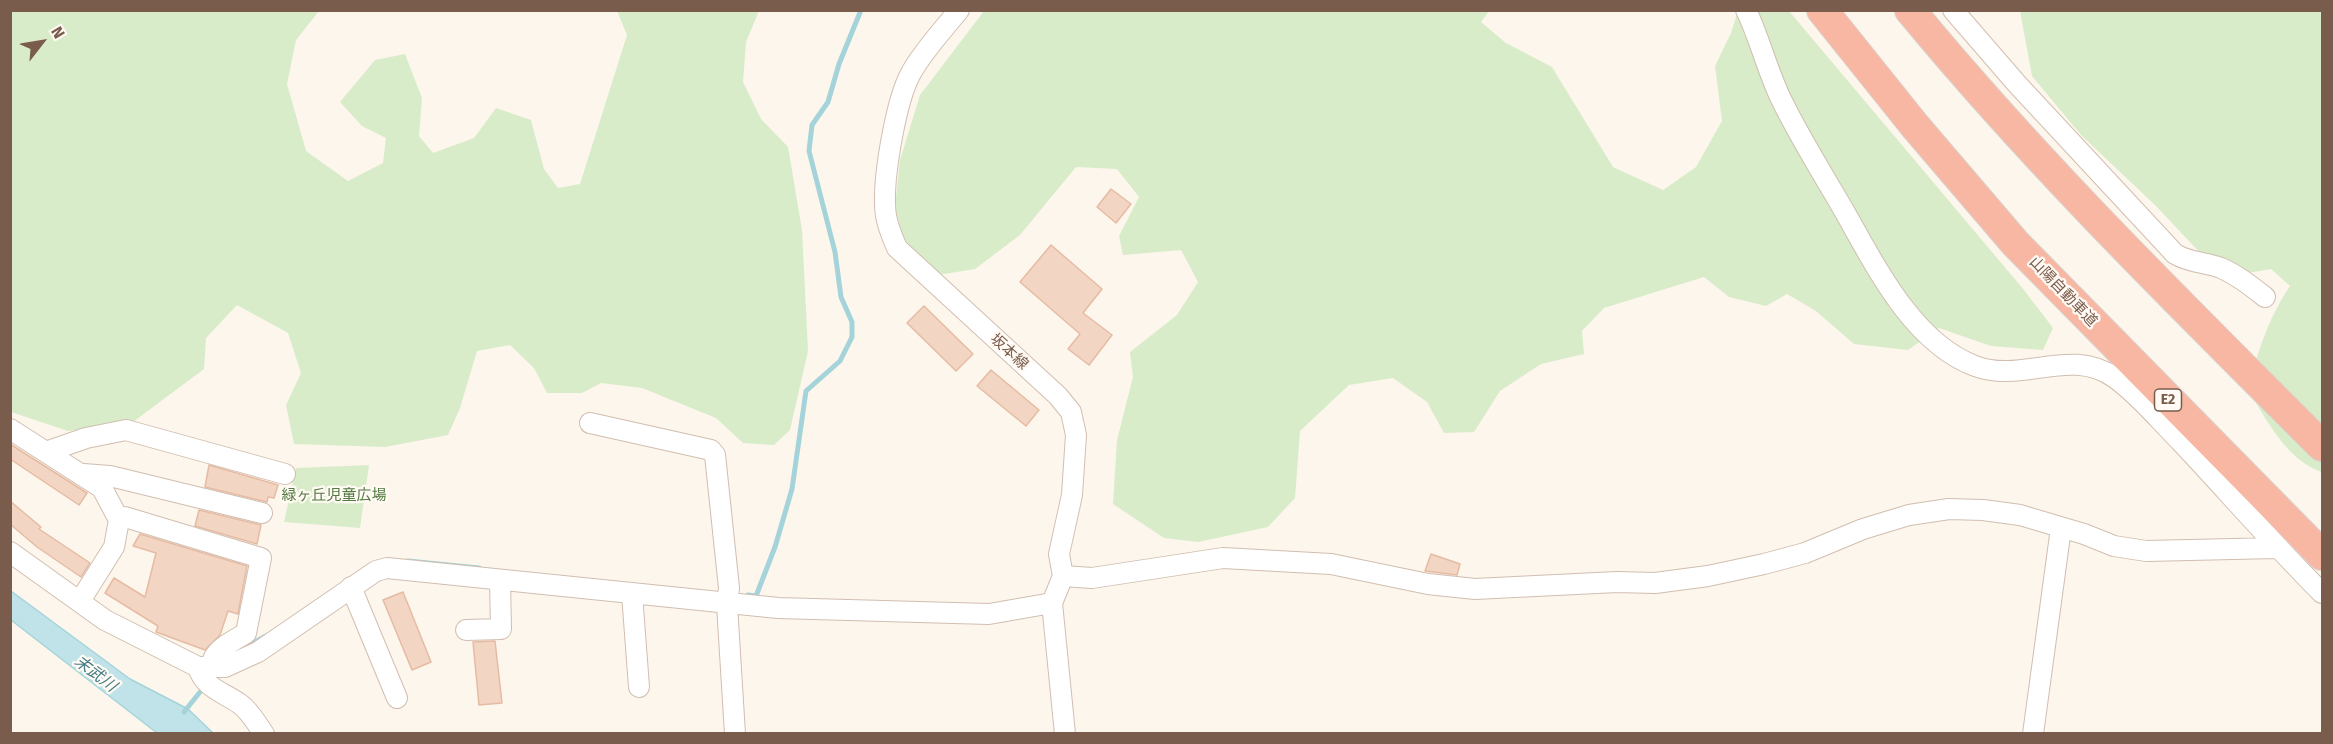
<!DOCTYPE html>
<meta charset="utf-8">
<style>
body{margin:0}
#map{position:relative;width:2333px;height:744px;overflow:hidden;background:#fdf6ec;font-family:"Fira Sans",sans-serif}
canvas{display:block}
.frame{position:absolute;inset:0;border:12px solid #7a5c4d;pointer-events:none}
.north{position:absolute;left:12px;top:12px;width:60px;height:60px;-webkit-text-stroke:4px #fffaf3;paint-order:stroke;rotate:59deg;font-size:16px;font-weight:700;line-height:24px;text-align:center;color:#7a5c4d}
.north::after{content:'';display:block;margin:auto;width:21px;height:27px;background:#7a5c4d;clip-path:polygon(50% 0,100% 100%,50% 72%,0 100%)}
</style>
<div id="map">
<canvas width="2333" height="744"></canvas>
<div class="frame"></div>
<div class="north">N</div>
</div>
<script>
const ctx = document.querySelector('canvas').getContext('2d');
ctx.lineJoin = 'round';
function paint(path, color) {
  ctx.fillStyle = color;
  ctx.fill(path, 'evenodd');
}
function trace(path, color, width, dash) {
  ctx.strokeStyle = color;
  ctx.lineWidth = width;
  ctx.lineCap = dash ? 'butt' : 'round';
  ctx.setLineDash(dash || []);
  ctx.stroke(path);
}
function drawText(font, color, halo, rows, align = 'center') {
  ctx.font = font + ' "Fira Sans","Noto Sans JP",sans-serif';
  ctx.lineWidth = 4.5;
  ctx.setLineDash([]);
  ctx.textBaseline = 'middle';
  ctx.strokeStyle = halo;
  ctx.fillStyle = color;
  for (const [text, x, y, turn = 0] of rows) {
    ctx.save();
    ctx.translate(x, y);
    ctx.rotate((+turn || 0) * Math.PI / 180);
    ctx.textAlign = isNaN(turn) ? turn : align;
    if (halo) ctx.strokeText(text, 0, 0);
    ctx.fillText(text, 0, 0);
    ctx.restore();
  }
}
paint(new Path2D(`
 M11,11H319L296,40L287,84L306,151L348,181L383,163L386,138L362,126L340,102L375,60L405,54L422,98L419,136L433,153L474,138L496,108L531,120L544,169L558,188L580,184L627,35L617,11H759L746,42L743,82L761,119L788,147L802,230L808,351L790,430L774,445L743,443L716,418L642,388L601,383L582,393H547L534,368L510,345L477,351L460,408L448,435L385,447L294,444L286,405L301,373L288,333L237,305L206,338L204,369L133,422L68,431L11,412Z
 M984,11H1489L1481,22L1506,43L1552,67L1613,167L1663,190L1696,167L1722,121L1715,66L1731,33L1738,11H1789L2024,290L2053,328L2043,350L1991,346L1939,328L1908,350L1854,344L1816,311L1787,294L1766,306L1729,297L1704,277L1604,308L1582,331L1584,354L1541,364L1500,391L1474,432L1444,433L1427,402L1393,378L1349,385L1300,431L1295,498L1268,527L1198,542L1164,538L1113,504L1117,440L1133,377L1130,352L1177,315L1198,282L1181,250L1123,255L1119,236L1139,197L1117,169L1076,167L1020,235L975,269L938,275L903,238L895,206L900,160L920,95Z
 M2020,11H2322V472C2286,460 2266,419 2248,389C2258,351 2268,319 2290,286L2271,269L2247,273L2205,258L2156,206L2081,135L2032,76Z
 M369,465L360,528L284,522L296,468Z`), '#d8ecc9');
const water = new Path2D(`
 M11,591L130,679L188,709L213,733H157L11,620Z`);
paint(water, '#bfe3e8');
trace(water, '#a5d3da', 1.5);
trace(new Path2D(`
 M408,561L479,568
 M748,595L756,596L775,547L792,489L806,391L840,361L852,337V322L841,297L835,252L809,151L812,125L828,102L839,64L861,10
 M240,650L266,636
 M184,712L204,687`), '#a5d3da', 5);
const building = new Path2D(`
 M1111,189L1131,204L1116,223L1097,207Z
 M1051,245L1102,289L1083,313L1112,335L1089,365L1068,349L1080,334L1020,282Z
 M924,306L973,354L956,371L907,323Z
 M991,370L1039,410L1026,426L977,386Z
 M10,444L87,493L79,505L10,459Z
 M209,465L278,485L274,498L268,497L267,502L205,487Z
 M10,501L41,527L39,529L90,563L81,577L37,547L10,524Z
 M199,510L261,525L257,544L195,526Z
 M140,534L247,566L238,614L228,611L220,635L205,650L156,632L158,626L105,593L114,578L145,597L156,553L133,546Z
 M1431,554L1460,564L1457,575L1425,571Z
 M403,592L431,662L412,670L383,600Z
 M495,641L502,703L479,705L473,642Z`);
paint(building, '#f3d5c3');
trace(building, '#e6bba3', 1.5);
const minor = new Path2D(`
 M959,10C943,30 923,51 911,73C896,100 884,173 885,204C885,220 891,234 897,248L1058,396L1071,412L1076,435L1072,495L1059,554L1063,576L1052,603L1065,734
 M1746,10C1760,39 1767,70 1781,99C1798,134 1819,168 1839,202C1872,258 1909,341 1975,366C2022,384 2071,346 2115,378C2139,395 2159,420 2180,441C2228,492 2273,544 2322,593
 M1953,10L2017,84L2175,254C2190,263 2205,262 2221,268C2237,275 2251,286 2265,297
 M590,423L711,450L715,455L729,588L727,605L735,734
 M10,429L102,488L119,520L114,547L80,601
 M46,452L86,438L126,430L285,474
 M83,474L110,476L262,513
 M119,520L125,517L261,558L246,633C232,642 213,649 211,667
 M10,552L105,620L198,667H225L258,652L376,571L387,568L778,608L989,614L1052,603
 M1063,576L1092,578L1223,558L1331,564L1428,584L1475,589L1617,582L1655,583L1708,576L1764,564L1805,553L1863,529L1909,515L1949,509L1983,510L2020,515L2084,534L2114,546L2146,551L2276,548
 M351,587L397,698
 M632,594L639,687
 M466,630L501,629L500,580
 M198,667C204,688 223,692 240,704C250,711 257,724 264,734
 M2033,734L2061,528`);
const highway = new Path2D(`
 M1822,10L1915,126L2015,243L2322,555
 M1910,10C2037,164 2181,305 2322,446`);
trace(minor, '#d1beb0', 22);
trace(highway, '#dad1cd', 32);
trace(minor, '#fff', 20);
trace(highway, '#f7b7a3', 30);
for (const [x, y, w] of [
 [2168,400,27]
]) {
  const box = new Path2D();
  box.roundRect(x - w / 2, y - 11, w, 22, 4.5);
  ctx.fillStyle = '#fffaf3';
  ctx.fill(box);
  trace(box, '#7a5c4d', 1.5);
}
drawText('bold 14px', '#7a5c4d', null, [
 ["E2",2168,400]
]);
drawText('15px', '#7a5c4d', '#fffaf3', [
 ["山陽自動車道",2063,292,46],
 ["坂本線",1009,352,42]
]);
drawText('15px', '#537a41', '#fffaf3', [
 ["緑ヶ丘児童広場",334,496]
]);
drawText('italic 16px', '#437c86', '#fffaf3', [
 ["末武川",95,674,37]
]);
</script>
